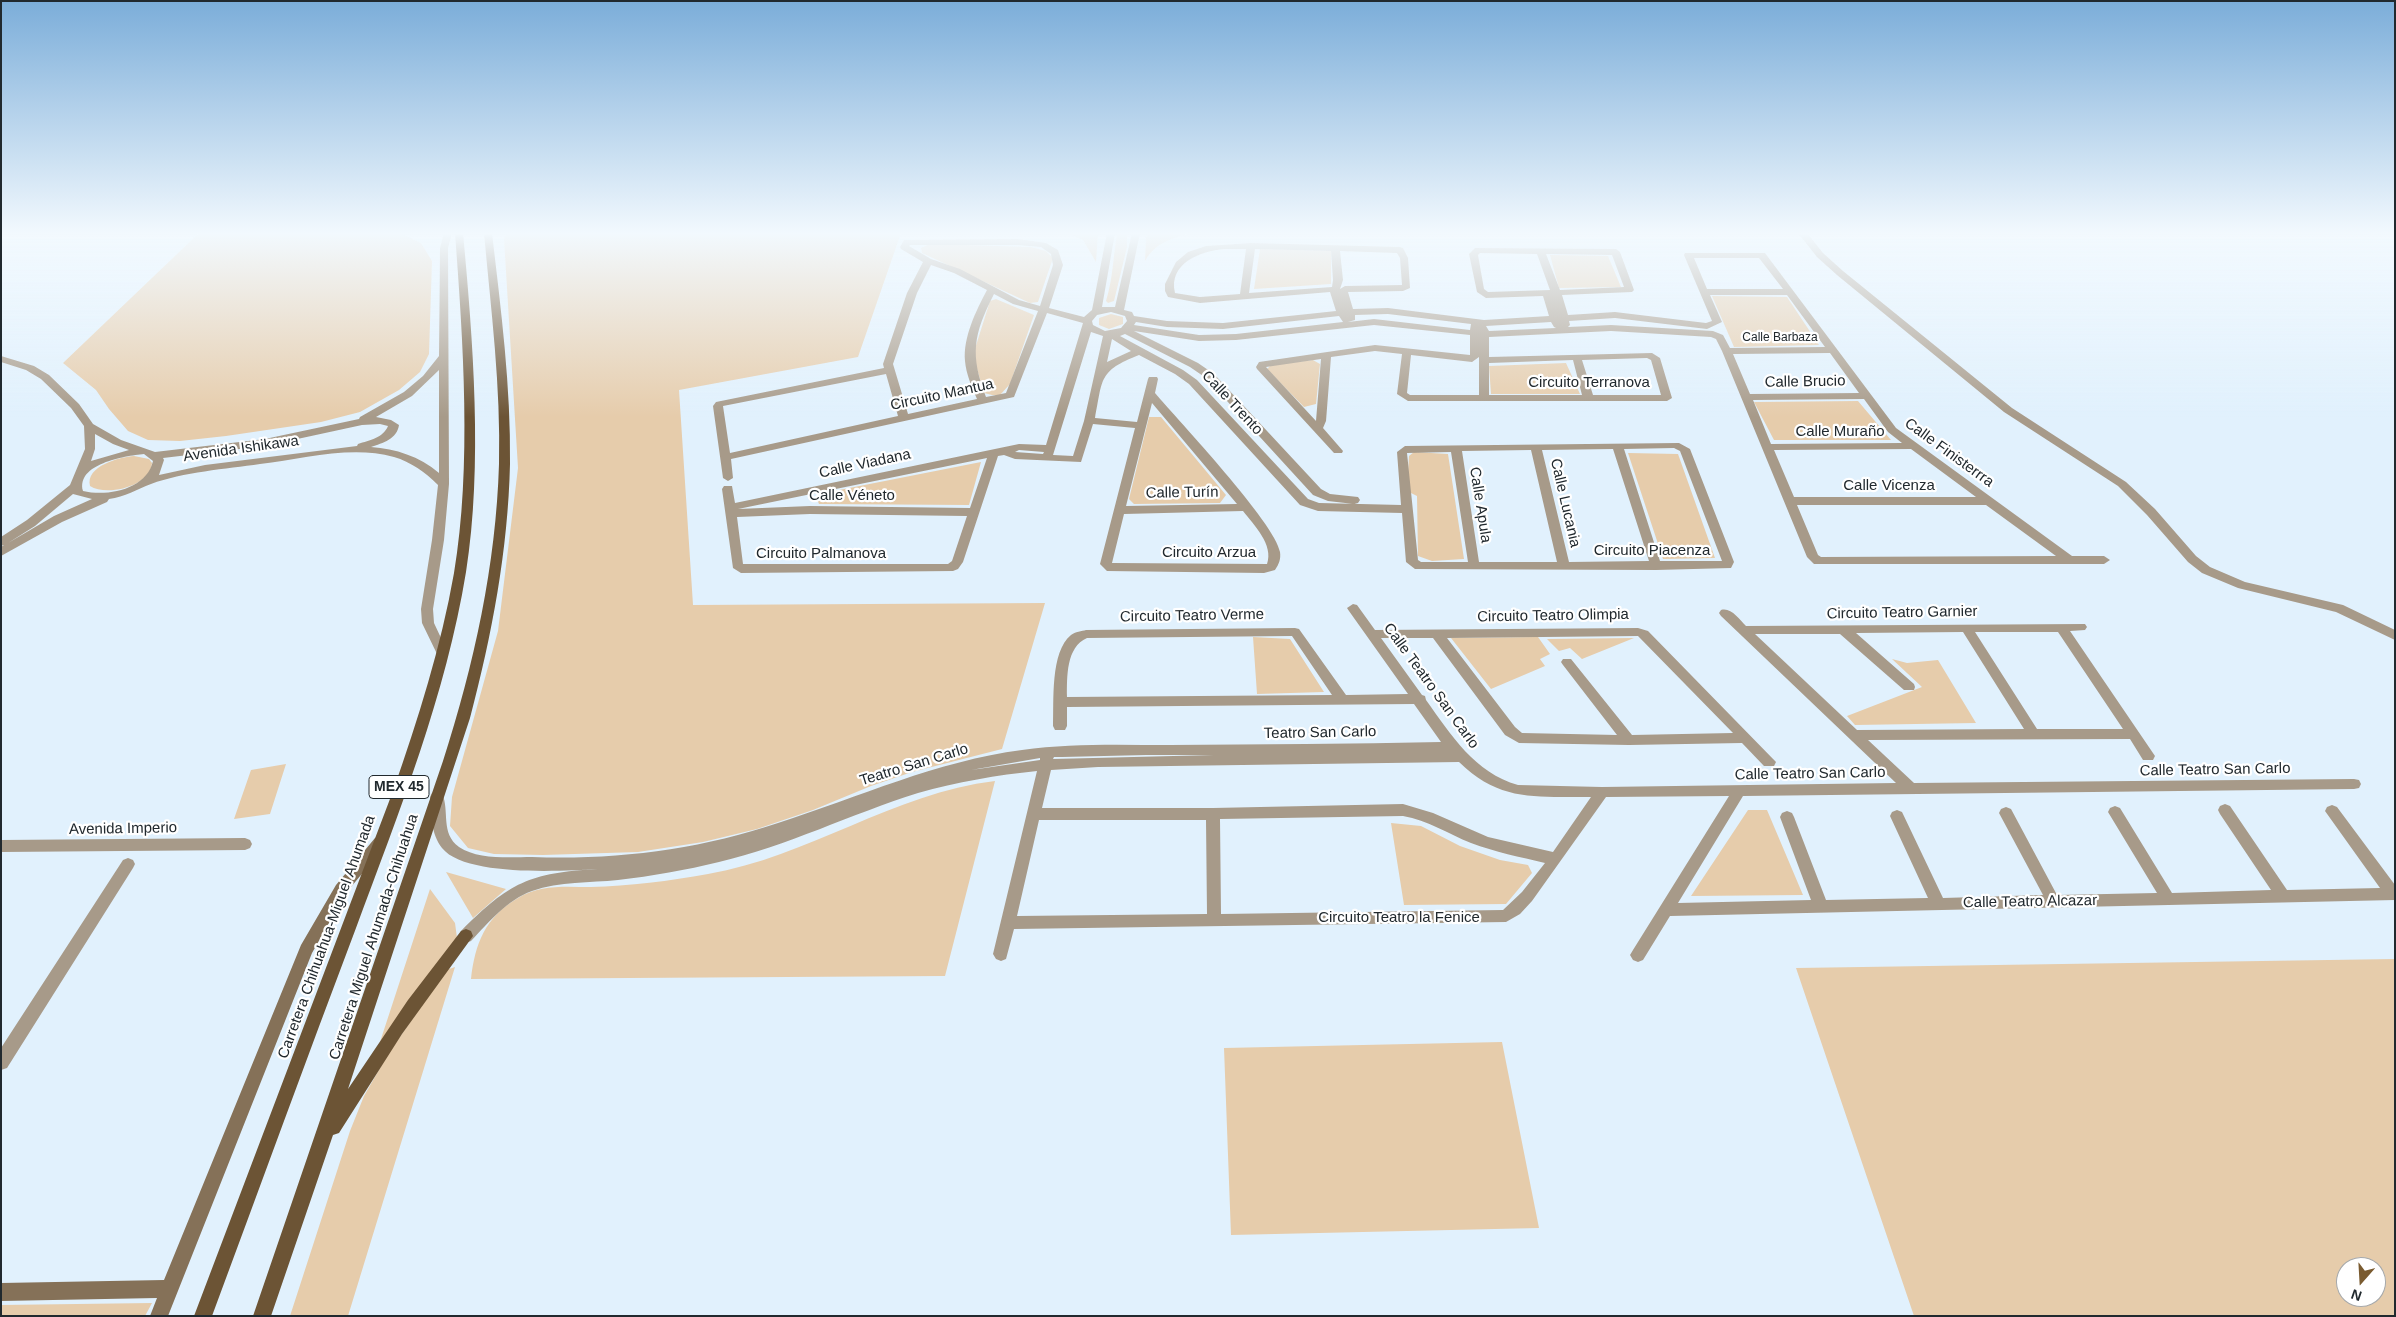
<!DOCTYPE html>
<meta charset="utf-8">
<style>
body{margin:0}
#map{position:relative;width:2396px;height:1317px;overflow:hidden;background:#e1f1fd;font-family:Helvetica,sans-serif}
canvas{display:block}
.frame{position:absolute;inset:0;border:2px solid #21292e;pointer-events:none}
.north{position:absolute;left:2336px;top:1257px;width:50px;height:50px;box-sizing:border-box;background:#fff;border:1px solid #a6a9ab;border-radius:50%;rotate:199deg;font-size:14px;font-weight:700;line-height:20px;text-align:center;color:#21292e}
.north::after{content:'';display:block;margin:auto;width:18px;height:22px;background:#7a5b30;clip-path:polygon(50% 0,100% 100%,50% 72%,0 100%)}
</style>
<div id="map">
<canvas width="2396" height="1317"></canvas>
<div class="frame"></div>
<div class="north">N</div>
</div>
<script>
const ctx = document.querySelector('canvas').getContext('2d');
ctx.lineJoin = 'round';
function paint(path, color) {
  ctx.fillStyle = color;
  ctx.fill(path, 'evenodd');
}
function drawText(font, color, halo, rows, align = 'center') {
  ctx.font = font + ' Helvetica,sans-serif';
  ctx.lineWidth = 4.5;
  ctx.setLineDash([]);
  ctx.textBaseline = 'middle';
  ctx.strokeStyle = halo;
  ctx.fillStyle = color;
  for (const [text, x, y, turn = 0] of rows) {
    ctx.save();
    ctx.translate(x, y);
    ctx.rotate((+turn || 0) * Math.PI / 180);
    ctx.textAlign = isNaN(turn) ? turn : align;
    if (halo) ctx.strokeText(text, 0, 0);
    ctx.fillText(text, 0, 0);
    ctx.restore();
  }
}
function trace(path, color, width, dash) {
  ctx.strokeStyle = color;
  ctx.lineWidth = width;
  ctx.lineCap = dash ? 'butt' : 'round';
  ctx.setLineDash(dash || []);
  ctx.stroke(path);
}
paint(new Path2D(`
 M199,233H400L421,243L432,261L429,354L420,372L399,390L360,412L321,422L226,436L180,441L148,440L128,431L109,409L96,390L63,363Z
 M507,233H901L858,357L679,390L693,605L1045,603L1002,749L912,772L871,786L813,810L757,829L703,842L638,852L543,855L494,854L468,848L450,826L452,797L498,631L518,468L504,239Z
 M1068,233H1098L1096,262L1083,240Z
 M1120,233H1127V247L1114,301L1108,303L1106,301C1113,278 1113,258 1117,234Z
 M1151,233H1191C1172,238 1155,243 1145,261L1146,237Z
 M930,244L1031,247L1046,251L1053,258L1038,302L1030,303L922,253L921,248Z
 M1260,249L1331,251V284L1254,289Z
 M1550,255L1608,256L1621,287L1559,288Z
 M1712,296L1787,297L1819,345L1734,347Z
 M996,299L1034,315L1010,384L1000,395H992L984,393L973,355L990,301Z
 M1111,314L1123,317V324L1109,329L1099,325V318Z
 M1313,360L1320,364L1316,404L1304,407L1267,369L1271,365Z
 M1566,363L1580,394H1491L1489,366Z
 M1858,401L1891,440H1774L1754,402Z
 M1149,417H1161L1226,495L1220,503L1134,504L1129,499Z
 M1414,452L1448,454L1464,559L1432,561L1418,556L1417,496L1407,491L1409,456Z
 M1628,453L1678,454L1715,558L1663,559Z
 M134,456L149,459L152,463C151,486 107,497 90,486C85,466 120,457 134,456Z
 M981,462L969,505L819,504L817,499L824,493Z
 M1253,637L1290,639L1324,692L1257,694Z
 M1538,637L1550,654L1540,659L1545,666L1491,689L1451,638Z
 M1634,638L1582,659L1570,648L1559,651L1547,639Z
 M1892,659L1907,663L1938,660L1976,723L1855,725L1847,716L1922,687Z
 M286,764L270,814L234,819L251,770Z
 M995,781L945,976L471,979C475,944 485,917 518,898C540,884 566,887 591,887C629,886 670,881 708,874C808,857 894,793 995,781Z
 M1748,810H1767L1803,895L1691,896Z
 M1391,823L1421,826L1460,846L1500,860L1528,865L1532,873L1506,904L1404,905Z
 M446,872L506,889L473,918Z
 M430,889L455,923L457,938L380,1042Z
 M2395,959V1316H1914L1796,968ZM2346,1267H2376V1297H2346Z
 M455,967L348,1316H290L350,1131L364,1096L388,1054L446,970Z
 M1502,1042L1539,1228L1231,1235L1224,1048Z
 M152,1303L145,1316H1V1305Z`), '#e6ccab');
paint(new Path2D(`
 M444,233H452L448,248L449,484L444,540L433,609L434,623L448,653L446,656L442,658L438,656L422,623L421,609L432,540L438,485C425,472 411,462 394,457C351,445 303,459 260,464C226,469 183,472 151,484C137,489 125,497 109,499L107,502L62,522L1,556V547L4,545L1,546V537L27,520L70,485L85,449L84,426L71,408L41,379L26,370L1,362V356L34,366L49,375L79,404L93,424L121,440L155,452L265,439L359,419L360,417L404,392L423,376L439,356L440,248ZM439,370V473C419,456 396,449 371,447C383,443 397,439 399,425L391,420L376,417L412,396ZM380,424L388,426C383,438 370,440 358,444L357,446L205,465L159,475L164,460L163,458L265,446L362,425ZM95,434L113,444L129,450L91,461L95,449ZM144,454L153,461C147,489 108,497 83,491C76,464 124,456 144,454ZM73,494L92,499L54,516L8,543L35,526Z
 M1107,233H1115L1102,307H1115L1132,233H1140L1124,310L1132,312L1134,316L1167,321L1223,323L1336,311L1330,292L1200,303L1168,297L1165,291V284L1176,262L1188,252L1206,246L1251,243L1400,247L1403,248L1408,258L1410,288L1403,291L1348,292L1353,309L1388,308L1484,320L1549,316L1543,296L1486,298L1477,292L1469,254L1475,248L1616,249L1620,252L1634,290L1632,292L1562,295L1568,315L1615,312L1706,323L1712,321L1684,255L1685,253H1765L1896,428L2072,556H2104L2110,560L2104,564H1814L1807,557L1722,351L1716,339L1711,337L1611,331L1489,337V357L1652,353L1660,358L1672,398L1667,401H1408L1397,394L1402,354L1375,351L1331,357L1326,421L1323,428L1343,451L1342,453H1334L1257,369L1256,367L1259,362L1375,345L1470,355V335L1374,325L1236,340L1199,341L1134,331L1198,363L1214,374L1321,489L1330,494L1358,497L1360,500L1358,503L1354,504L1328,501L1313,495L1206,378L1190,367L1125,334L1120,336L1183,370L1197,380L1308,499L1319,503L1401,505L1397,452L1405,446L1679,443L1690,449L1734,562L1731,568L1656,570L1415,569L1406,562L1402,513L1318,511L1300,505L1189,384L1175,374L1139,355C1098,371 1103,379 1095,418L1137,422L1148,379L1149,377H1157L1158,379L1155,393C1178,420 1276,524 1280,552C1281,559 1279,564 1275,570L1264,573L1107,571L1100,564L1135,428L1093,424L1081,462L1015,459L1004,455L998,456L963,562L958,569L953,571L741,573L733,568L722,489L724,486H732L735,503L1019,444L1046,445L1083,323L1047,313L1014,397L731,459L733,478L728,481L723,478L713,406L716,402L884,368L883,364L907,293L923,262L901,249L900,247L904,240L1018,239L1046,243L1058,250L1063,265L1049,308L1084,317L1092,310ZM910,245H1018L1041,247L1051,254L1053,265L1040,306L1019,300L960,269L931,259L909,246ZM1224,249H1246L1240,294L1200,297L1175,293C1168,263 1201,251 1224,249ZM1255,249L1331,251L1333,280L1332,287L1249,293ZM1340,251L1397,253L1400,258L1402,285L1345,286L1340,289L1343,280ZM1480,253L1537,254L1550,290L1488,292L1484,289L1478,255ZM1546,254L1612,255L1624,287L1560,290ZM1694,258H1759L1783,289H1707ZM931,265L954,273L987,290C976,311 963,337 965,361C966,374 972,387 977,399L908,414L893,364L917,293ZM994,294L1013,304L1038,311L1006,393L986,397C970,355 973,335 994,294ZM1710,295H1787L1825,347L1730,348L1723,335L1713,331L1611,325L1568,327L1570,325L1569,321L1615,318L1707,329L1722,322ZM1111,312L1125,316L1127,321L1121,328L1105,331L1093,325L1092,321L1097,315ZM1388,314L1471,324L1470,330L1374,319L1348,322L1355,320V315ZM1339,316L1343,322L1236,334L1199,335L1134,325L1136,322L1167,327L1223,329ZM1551,322L1554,327L1556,328L1489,331L1486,326ZM1091,332L1103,336L1084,421L1073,456L1053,455ZM1112,339L1131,351L1107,362ZM1830,353L1859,393L1750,394L1733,354ZM1411,355L1472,362L1479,357V395H1410L1407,393ZM1647,358L1651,360L1661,395H1593L1582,360ZM1321,359L1316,421L1266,367ZM1573,360L1582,395H1489V363ZM886,374L898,416L730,453L723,406ZM1864,399L1888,432L1902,443L1771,444L1753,400ZM1152,403L1237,504L1126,506ZM1674,448L1680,451L1722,561H1660L1624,449ZM1613,449L1649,561L1569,562L1542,450ZM1911,449L1976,497H1794L1774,450ZM1019,450L1044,452L1043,454L1015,452ZM1531,450L1557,562H1479L1462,451ZM1451,452L1468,562H1421L1418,560L1407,453ZM987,458L970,508L810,506L738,509ZM1797,505H1986L2056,556L1821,557L1818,555ZM1243,511C1254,525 1274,545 1267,564L1112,563L1124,514ZM810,514L967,516L952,561L948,564H743L737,517Z
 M1798,233H1807L1823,253L1843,271L2012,408L2126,482L2155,509L2196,556L2210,567L2245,582L2343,605L2395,630V640L2336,612L2238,588L2202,573L2188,562L2147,515L2118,486L2004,412L1837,275L1817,257Z
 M1353,604L1357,605L1375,630L1638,628L1648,631L1776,762L1774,766H1764L1742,743L1629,745L1519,743L1505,735L1433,638H1381L1422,695L1425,696L1426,700C1451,735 1475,773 1518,785L1602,787L1896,783L1721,616L1719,613L1721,610C1731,607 1739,619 1746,626L2085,624L2087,627L2085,630L2070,631L2155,756L2153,760H2143L2130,739L1868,740L1914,783L2354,779L2359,780L2361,784L2359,788L2354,789L1743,796L1678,903L1811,900L1780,817L1782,813L1787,811L1792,813L1794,817L1826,900L1928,898L1890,816L1892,812L1897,810L1902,812L1943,898L2043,895L1999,813L2001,809L2006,807L2011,809L2057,895L2157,893L2108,812L2110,808L2115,806L2120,808L2172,893L2271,890L2220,814L2218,810L2220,806L2225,804L2230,806L2287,890L2380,888L2325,811L2327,807L2332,805L2337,807L2395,885V900L1670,916L1643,960L1638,962L1633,960L1630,955L1633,950L1729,796L1606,797L1532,901L1520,914L1506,922L1014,929L1006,959L1001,961L996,959L993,954L1037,771C997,775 957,782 918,793C851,814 787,846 719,862C686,870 652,876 618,880C590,883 560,881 532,891C507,900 489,922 471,941L466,943L461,941L459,936L461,931C510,882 529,873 598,869C563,871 465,877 442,848C431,834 431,814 430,797L432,793L437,791L442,793C450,811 440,833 459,847C478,860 510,857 532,857C616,860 698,850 778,823C859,797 937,761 1022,750C1071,743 1121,745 1170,745C1261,744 1351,744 1441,742L1414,704L1067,707V726L1065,730H1055L1053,726C1054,702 1050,652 1071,635C1075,632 1082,631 1086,630L1295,628L1299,629L1346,695L1408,694L1349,611L1347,608ZM1963,632L2024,729L1857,730L1755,634H1840L1904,690H1914L1915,687L1914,684L1856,633ZM1975,632H2058L2123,729H2037ZM1292,636L1332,695L1067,697C1067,677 1066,647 1087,638ZM1638,636L1733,733L1632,735L1571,659H1563L1561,662L1563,665L1617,735L1522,733L1515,727L1447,638ZM1146,755H1214L1053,759L1054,757H1062ZM1040,758V760L971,770ZM1459,762C1501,803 1537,796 1591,797L1553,852L1488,837L1433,813L1403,804L1213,808H1042L1051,770L1098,767ZM1403,816C1428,820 1448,834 1471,843C1495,852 1520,857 1545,863L1522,892L1503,910L1221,914L1220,819ZM1039,820H1206L1207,914L1017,916Z
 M245,838L250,840L252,844L250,848L245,850L1,852V840Z
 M128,858L133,860L135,864L133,868L7,1068L1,1070V1048L123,860Z`), '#a79a89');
paint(new Path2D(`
 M380,836L385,838L387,842L385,846L346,893L312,953L168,1316H150L157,1298L1,1301V1283L164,1280L301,945L336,885L375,838Z`), '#857158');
paint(new Path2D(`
 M455,233H463C473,340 483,466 466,572C446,695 399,812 356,928C307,1057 260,1187 212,1316H194L393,791C418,719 441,647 454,573C472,467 463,340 455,233Z
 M484,233H492C501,310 511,387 510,464C508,550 492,635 470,718L348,1089L408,1000L461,931L466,929L471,931L473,936L402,1034L339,1133L333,1135L271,1316H253L443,761C474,665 496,565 499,464C501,387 491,310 484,233Z`), '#6c5435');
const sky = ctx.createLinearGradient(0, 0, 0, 417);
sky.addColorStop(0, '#7badd9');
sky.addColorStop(0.56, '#f2f9fe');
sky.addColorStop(1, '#f2f9fe00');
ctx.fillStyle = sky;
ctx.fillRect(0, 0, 2396, 417);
drawText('12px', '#21292e', '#fff', [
 ["Calle Barbaza",1780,338]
]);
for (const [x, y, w] of [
 [399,787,60]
]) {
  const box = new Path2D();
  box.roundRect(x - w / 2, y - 11.5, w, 23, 4);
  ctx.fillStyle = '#fff';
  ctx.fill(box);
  trace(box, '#21292e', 1);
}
drawText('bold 14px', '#21292e', null, [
 ["MEX 45",399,787]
]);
drawText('15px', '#21292e', '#fff', [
 ["Calle Brucio",1805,382,-1],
 ["Circuito Terranova",1589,383],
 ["Circuito Mantua",942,395,-12],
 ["Calle Trento",1232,403,47],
 ["Calle Muraño",1840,432],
 ["Avenida Ishikawa",241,449,-8],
 ["Calle Finisterrra",1949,453,36],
 ["Calle Viadana",865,464,-12],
 ["Calle Vicenza",1889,486],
 ["Calle Turín",1182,493,-1],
 ["Calle Véneto",852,496],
 ["Calle Lucania",1565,503,77],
 ["Calle Apula",1480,505,81],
 ["Circuito Piacenza",1652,551],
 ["Circuito Arzua",1209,553],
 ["Circuito Palmanova",821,554],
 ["Circuito Teatro Garnier",1902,613,-1],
 ["Circuito Teatro Verme",1192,616,-1],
 ["Circuito Teatro Olimpia",1553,616,-1],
 ["Calle Teatro San Carlo",1431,686,54],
 ["Teatro San Carlo",1320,733,-1],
 ["Teatro San Carlo",914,765,-17],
 ["Calle Teatro San Carlo",2215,770,-1],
 ["Calle Teatro San Carlo",1810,774,-1],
 ["Avenida Imperio",123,829,-1],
 ["Calle Teatro Alcazar",2030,902,-1],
 ["Circuito Teatro la Fenice",1399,918],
 ["Carretera Chihuahua-Miguel Ahumada",327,937,-70],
 ["Carretera Miguel Ahumada-Chihuahua",374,937,-72]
]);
</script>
